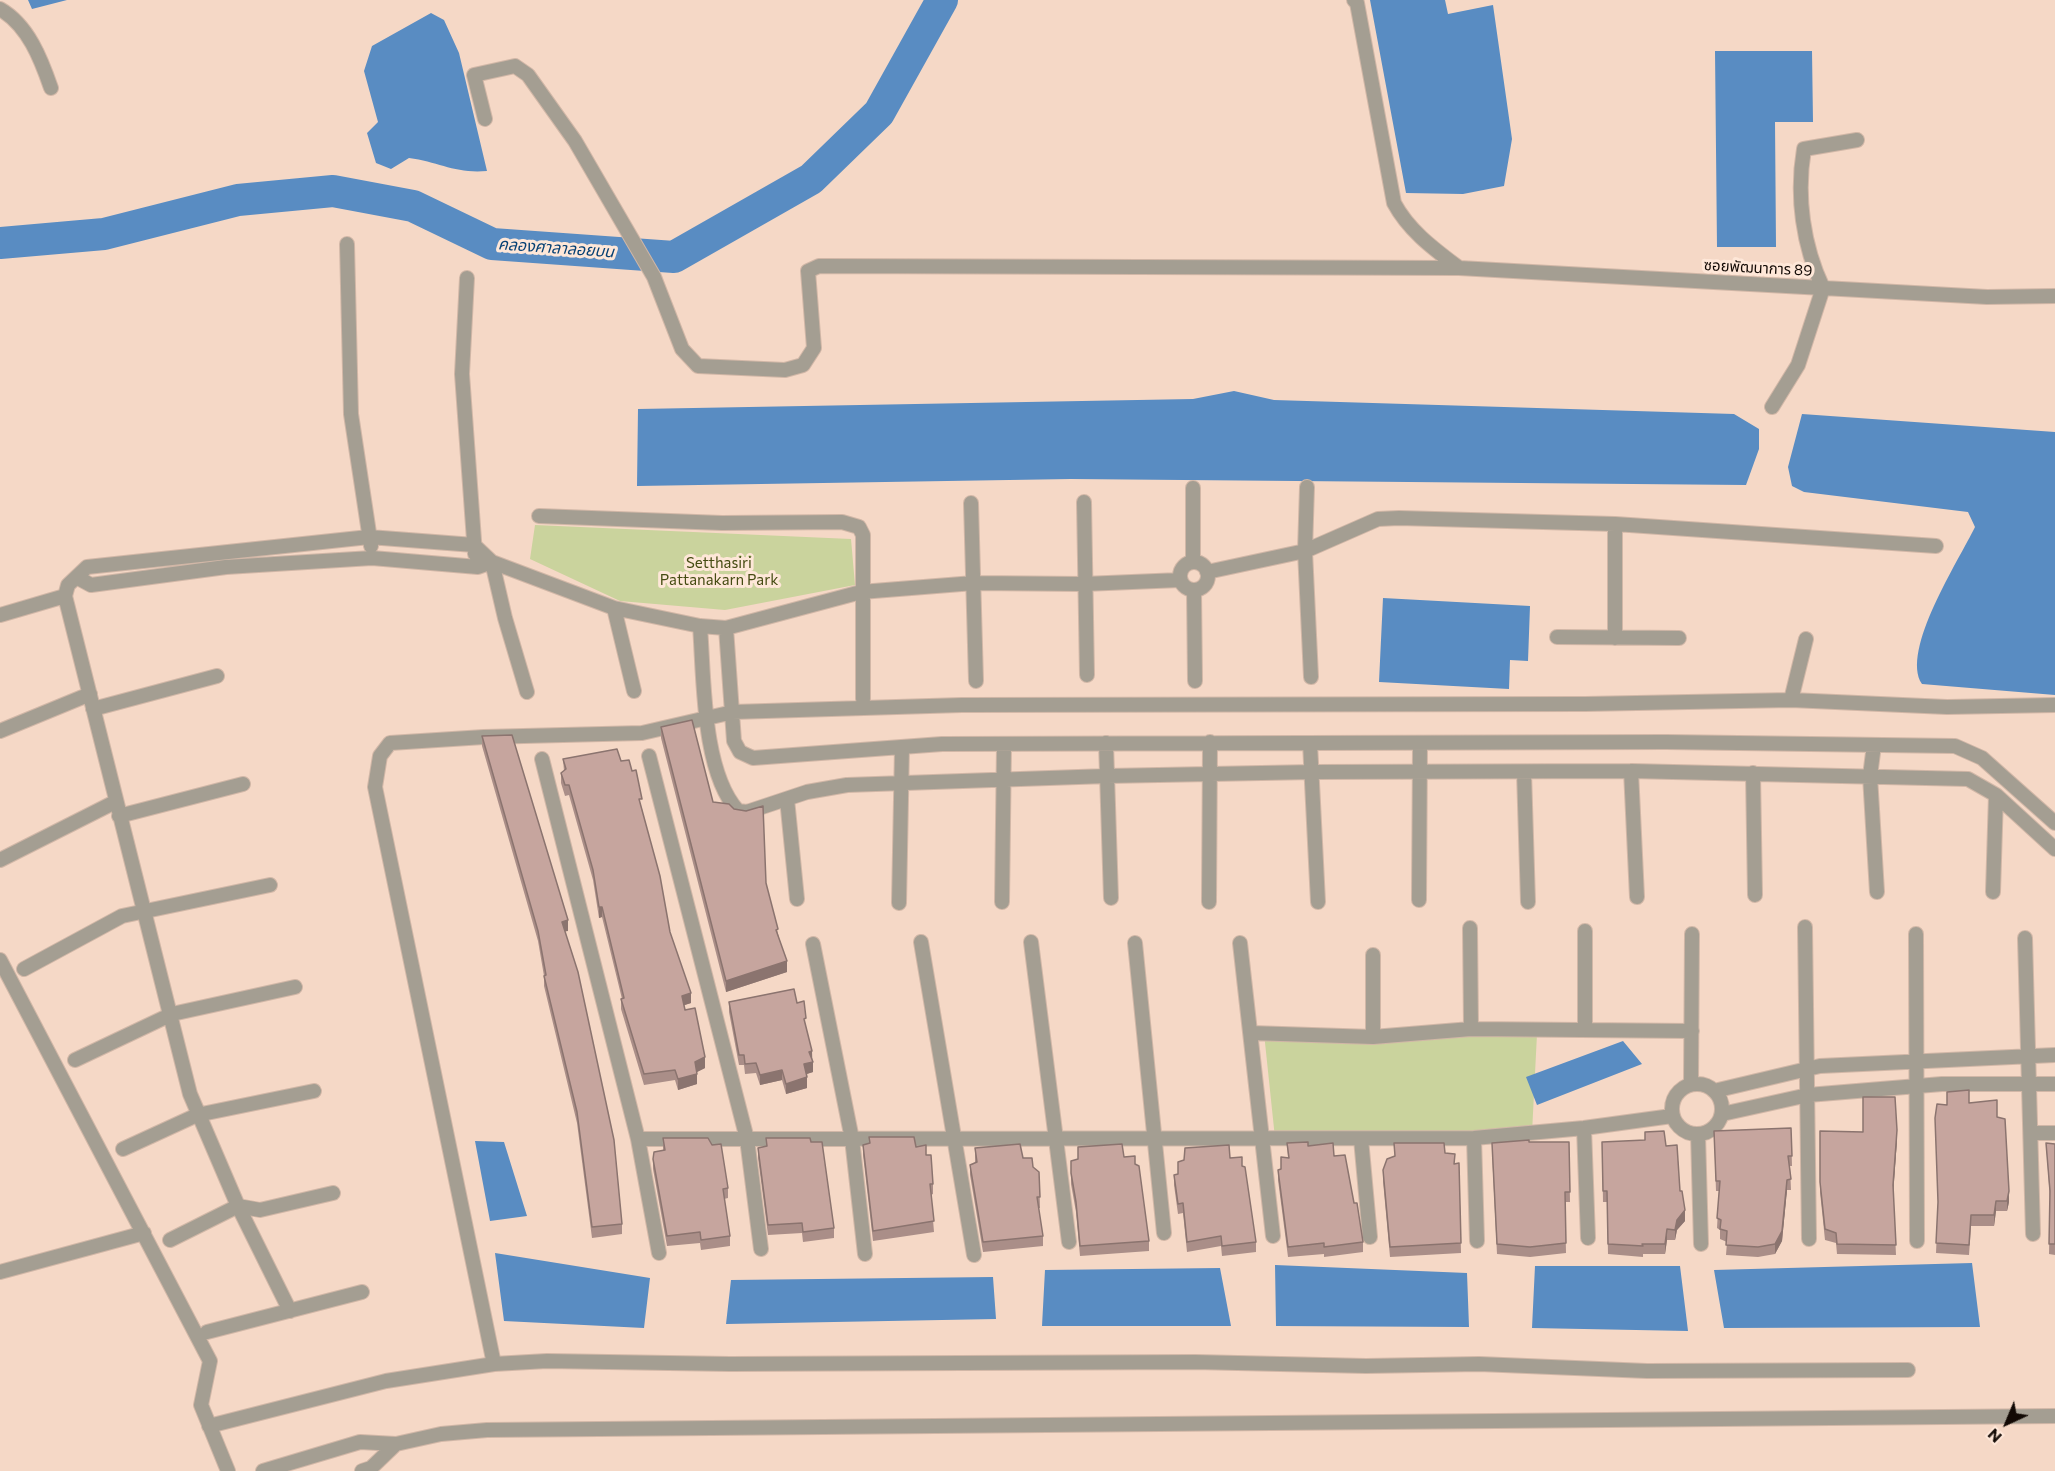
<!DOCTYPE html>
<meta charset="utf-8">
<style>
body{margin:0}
#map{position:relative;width:2055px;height:1471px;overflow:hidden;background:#f5d8c6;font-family:Commissioner,sans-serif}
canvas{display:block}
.north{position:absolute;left:1977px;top:1393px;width:60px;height:60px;-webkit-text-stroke:4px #fee7d8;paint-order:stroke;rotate:224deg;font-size:16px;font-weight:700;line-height:24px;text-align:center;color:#120904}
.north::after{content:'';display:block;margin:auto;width:21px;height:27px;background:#120904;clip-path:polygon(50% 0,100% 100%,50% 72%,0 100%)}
</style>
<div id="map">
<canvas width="2055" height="1471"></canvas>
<div class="north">N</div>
</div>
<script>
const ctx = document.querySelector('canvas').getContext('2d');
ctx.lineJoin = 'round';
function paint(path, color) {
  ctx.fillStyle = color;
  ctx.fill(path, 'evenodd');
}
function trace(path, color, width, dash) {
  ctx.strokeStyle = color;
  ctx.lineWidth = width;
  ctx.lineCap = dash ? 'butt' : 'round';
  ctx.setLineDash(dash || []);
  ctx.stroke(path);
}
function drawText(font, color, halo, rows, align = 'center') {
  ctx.font = font + ' Commissioner,"Noto Sans Thai",sans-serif';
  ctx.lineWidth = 6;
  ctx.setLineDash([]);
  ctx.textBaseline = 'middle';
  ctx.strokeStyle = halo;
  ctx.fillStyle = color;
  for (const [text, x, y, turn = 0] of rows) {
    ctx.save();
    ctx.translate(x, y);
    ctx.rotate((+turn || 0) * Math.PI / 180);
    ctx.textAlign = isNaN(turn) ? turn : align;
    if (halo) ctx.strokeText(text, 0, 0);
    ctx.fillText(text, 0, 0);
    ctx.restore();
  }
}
paint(new Path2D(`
 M535,525L851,539L855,585L725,610L620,601L530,559Z
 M1264,1033L1537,1034L1532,1133L1275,1138Z`), '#cad39d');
paint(new Path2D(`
 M28,0H67L32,9Z
 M1370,0H1445L1448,14L1493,5L1512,139L1504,186L1463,194L1406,193Z
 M431,13L444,20L459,53L487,171C456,174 439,162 409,158L391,169L376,163L367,133L378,122L364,71L372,46Z
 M1715,51H1812L1813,122H1775L1776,247H1717Z
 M1234,391L1274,400L1734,414L1759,429V449L1746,485L1071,479L637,486L638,409L1193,399Z
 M1802,414L2055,432V695L1922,684C1900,651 1959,560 1975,527L1968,512L1804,492L1792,486L1788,467Z
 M1383,598L1530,606L1528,661L1510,660L1509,689L1379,682Z
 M1623,1041L1642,1064L1537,1105L1526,1077Z
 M475,1141L504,1142L527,1216L490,1221Z
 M495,1253L650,1278L644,1328L504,1321Z
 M1972,1263L1980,1327L1724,1328L1714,1270Z
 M1275,1265L1467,1273L1469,1327L1276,1326Z
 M1535,1266H1680L1688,1331L1532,1328Z
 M1220,1268L1231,1326H1042L1045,1270Z
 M993,1277L996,1319L726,1324L731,1280Z`), '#598cc2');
trace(new Path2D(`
 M0,243L104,234L238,200L333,191L413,206L492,244L674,257L811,179L879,113L942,0`), '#598cc2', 32);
const street = new Path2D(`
 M1354,0L1357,3L1394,203C1409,231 1434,249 1459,268
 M0,9C28,25 41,59 51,88
 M485,119L474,75L515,66L528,75L575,141L654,277L682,349L698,366L785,370L803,365L814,348L808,271L819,266L1459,268L1987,297L2055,296
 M347,244L351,414L371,546
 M467,278L462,374L475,554
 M1772,407L1798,365L1823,288C1803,246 1796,196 1804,149L1857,140
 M1307,487L1305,551L1311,677
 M1193,488V562
 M1084,502L1087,675
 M971,503L976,681
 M539,516L722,523L842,522L859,527L863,535V699
 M1615,524V638
 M1180 576a14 14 0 1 1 28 0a14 14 0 1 1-28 0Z
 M492,562L505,618L527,692
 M1207,572L1305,551L1378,519L1399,518L1615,524L1936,546
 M78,578L91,585L226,567L372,558L478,567L492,562
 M1194,590L1195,681
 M614,608L634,691
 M0,615L65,596
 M700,626C704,678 702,772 738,811L747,812L807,792L847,785L1107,776L1313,772L1631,771L1968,779L1996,795L2055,849
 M726,628L734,741L740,752L753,758L942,744L1666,742L1955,746L1982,758L2055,823
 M1557,637L1679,638
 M1791,700L1806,639
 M93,709L217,676
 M0,731L90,694
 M1106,743L1111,898
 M1310,743L1318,902
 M1874,745L1870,776L1877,892
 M649,756L747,1139L761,1249
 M542,759L638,1139L1474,1138L1584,1128L1672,1116
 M1631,771L1637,897
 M1524,772L1528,902
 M1753,773L1755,895
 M787,799L797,899
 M119,816L243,784
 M0,860L115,802
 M1993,892L1996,795
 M1419,900L1420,743
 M1002,902L1004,744
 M1209,902L1210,742
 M899,903L902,747
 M1805,927L1809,1239
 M1470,928L1471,1029
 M1916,934L1917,1241
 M2025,938L2033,1234
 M921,942L974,1255
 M1031,942L1069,1242
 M1135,943L1164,1233
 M1240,943L1273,1236
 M813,944L852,1139L865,1254
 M0,960L210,1361L201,1405L228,1471
 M24,969L122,916L270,885
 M1585,1028V931
 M1251,1033L1373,1037L1471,1029L1692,1031
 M1373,1037V955
 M75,1060L172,1014L295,987
 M1672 1109a25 25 0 1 1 50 0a25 25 0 1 1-50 0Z
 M1691,1084L1692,934
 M1714,1091L1820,1066L2055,1055
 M1722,1114L1808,1095L1942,1084H2055
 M1584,1128L1588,1238
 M2031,1133H2055
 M1698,1134L1701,1244
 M1474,1138L1477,1241
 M638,1139L659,1253
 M1361,1139L1370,1237
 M123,1149L197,1115L314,1091
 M170,1240L238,1206L260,1210L333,1193
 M0,1272L144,1233
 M290,1311L238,1206L190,1094L65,596L68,585L87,567L369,537L474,545L492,562L614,608L700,626L726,628L861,592L974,583L1084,584L1180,580
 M207,1332L362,1292
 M494,1364L547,1361L730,1364L1195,1362L1366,1366L1479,1364L1647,1371L1908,1370
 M209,1426L386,1381L494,1364L375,787L380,756L390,743L484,737L642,733L733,712L962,705L1585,704L1791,700L1947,707L2055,705
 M263,1471L360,1442L396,1444L441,1434L487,1430L2055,1416
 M362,1471L371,1468L396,1444`);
trace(street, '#d1b7a7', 16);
trace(street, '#a49e92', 14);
paint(new Path2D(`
 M661,727L766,883L787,972L726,992L661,738Z
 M482,736L568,931H565L622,1224V1234L592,1238L577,1123L544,986V976L538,941L482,746Z
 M563,759L621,761L642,809L670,932L691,1003L684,1005L705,1068L697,1072V1084L678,1090L675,1080L644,1085L621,1009V999H622L602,917L599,918L593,880L569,795L565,796L561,783V773L564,771Z
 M729,1002L797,1003L806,1028L812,1051L813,1072L806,1074L807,1088L786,1094L782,1080L760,1085L756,1073L745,1074L744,1065H739L729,1012Z
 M1969,1103L1997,1117L2009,1202L2007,1211H1996L1994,1226H1971L1969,1255L1936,1253L1938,1206L1947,1105Z
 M1791,1128L1792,1166H1790L1791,1190H1787L1782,1241L1775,1254L1758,1257L1726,1255L1727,1242L1720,1239V1230L1717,1228L1719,1191H1716L1714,1131Z
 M1820,1131L1863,1132L1897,1140L1893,1191L1896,1255L1837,1254L1836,1243L1825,1240L1820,1192Z
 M869,1137L916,1147L926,1155L933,1184V1194L931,1195L934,1232L873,1241L863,1155V1145L869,1143Z
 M663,1138L728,1188V1198L724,1199L730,1236V1246L701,1250L700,1243L667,1246L653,1169V1159L663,1151Z
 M766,1138L811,1142L834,1228V1238L803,1242L802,1233L768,1235L758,1158V1148L766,1147Z
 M1529,1142H1569L1570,1202H1565L1566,1253L1530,1257L1497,1254L1492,1153Z
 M1602,1142L1666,1146L1680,1191L1685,1221L1677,1230L1675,1240H1667L1665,1254H1643V1257L1608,1254L1607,1202H1603Z
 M1287,1143L1308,1146L1334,1156L1354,1203L1363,1242V1252L1324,1257V1254L1288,1257L1278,1180V1170L1281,1169L1288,1158Z
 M1394,1143L1445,1153L1455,1164L1459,1163L1461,1253L1390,1257L1383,1181V1170L1395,1157Z
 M2046,1143L2055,1144V1255L2049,1254L2050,1199Z
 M975,1148L1023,1158L1039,1172L1040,1208H1038L1043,1236V1246L983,1252L970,1175V1165L975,1163Z
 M1124,1157L1135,1164L1149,1241V1251L1080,1256L1076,1212L1071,1184V1161Z
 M1242,1166L1256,1242V1252L1222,1256L1221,1246L1187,1252L1183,1213L1178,1214L1174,1185V1175Z`), '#aa8e88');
paint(new Path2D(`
 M599,907H602V917L599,918Z
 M568,920V931L562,932V922Z
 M787,961V972L726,992V981Z
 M691,993V1003L682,1006V996Z
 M812,1051V1061L809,1052Z
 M705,1057V1068L695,1073V1062Z
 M813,1062V1072L804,1075V1064Z
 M782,1070V1080L760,1085V1075Z
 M697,1074V1084L678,1090V1079Z
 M807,1077V1088L786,1094V1084Z
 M1897,1130V1140L1893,1196V1185Z
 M1787,1180V1190L1782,1241L1775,1254V1244Z
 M2009,1191V1202L2007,1211V1201Z
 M1996,1201V1211L1994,1226V1215Z
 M1685,1210V1221L1677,1230L1675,1240V1230L1677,1220Z
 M1667,1229V1240L1665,1254V1244Z`), '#8b746f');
const building = new Path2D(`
 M692,720L713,802L729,804L734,809L746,811L763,806L766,883L778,929L776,930L787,961L726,981L661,727Z
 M512,735L568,920L562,922L578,972L614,1140L622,1224L592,1227L577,1112L544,976L546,975L538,931L482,736Z
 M617,749L621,761L629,760L632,771L636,770L642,799H639L660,876L670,932L691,993L682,996L685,1010L695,1008L705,1057L695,1062L697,1074L678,1079L675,1070L644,1074L621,999L624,998L602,907H599L593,870L569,785H565L561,773L566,769L563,759Z
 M794,989L797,1003L804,1001L806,1018L804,1019L812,1051L809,1052L813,1062L804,1064L807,1077L786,1084L782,1070L760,1075L756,1063L745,1064L744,1055H739L729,1002Z
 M1969,1090V1103L1997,1100V1117L2005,1119L2009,1191L2007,1201H1996L1994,1215H1971L1969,1245L1936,1243L1938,1202L1935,1118L1937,1104L1947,1105V1092Z
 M1863,1097H1895L1897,1130L1893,1185L1896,1245L1837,1244L1836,1233L1825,1229L1820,1182V1131L1863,1132Z
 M1791,1128L1792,1156H1788L1791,1179L1787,1180L1782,1231L1775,1244L1758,1247L1726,1245L1727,1231L1720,1229L1721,1220L1717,1218L1720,1181H1716L1714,1131Z
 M1664,1131L1666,1146L1677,1145L1680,1191H1682L1685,1210L1677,1220L1675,1230L1667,1229L1665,1244H1642L1643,1246L1608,1244L1607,1191H1603L1602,1142L1645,1140V1132Z
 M869,1137H914L916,1147L926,1145V1155H931L933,1184H930L934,1221L873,1231L863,1145L870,1143Z
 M663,1138H708L712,1145L721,1144L728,1188L723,1189L730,1236L701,1240L700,1232L667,1236L653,1159L654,1152L665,1150Z
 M766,1138H810L811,1142H822L834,1228L803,1232L802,1223L768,1225L758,1148L767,1146Z
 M1529,1140V1142H1569L1570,1192H1565L1566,1243L1530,1247L1497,1244L1492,1143Z
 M1308,1142V1146L1333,1143L1334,1156L1345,1155L1354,1203H1357L1363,1242L1324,1247V1243L1288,1247L1278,1170L1281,1169V1157L1289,1158L1287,1143Z
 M1394,1143H1444L1445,1153L1455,1154L1454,1164L1459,1163L1461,1243L1390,1247L1383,1170L1387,1159L1395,1156Z
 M2046,1143L2055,1144V1244H2049L2050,1191Z
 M1020,1144L1023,1158H1032L1033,1167L1039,1172L1040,1197H1037L1043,1236L983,1242L970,1165L977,1162L975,1148Z
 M1122,1144L1124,1157L1135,1156V1164L1139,1166L1149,1241L1080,1246L1076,1202L1071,1173V1161L1078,1159V1147Z
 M1229,1145L1230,1158L1242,1157V1166L1245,1167L1256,1242L1222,1246L1221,1236L1187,1242L1183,1203L1178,1204L1174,1175L1178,1174V1162L1184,1160L1185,1148Z`);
paint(building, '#c6a59e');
trace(building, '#8b746f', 1.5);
drawText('15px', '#120904', '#fee7d8', [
 ["ซอยพัฒนาการ 89",1758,268,3]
]);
drawText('15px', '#454b12', '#fee7d8', [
 ["Setthasiri",719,563],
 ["Pattanakarn Park",719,580]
]);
drawText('italic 16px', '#074174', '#fee7d8', [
 ["คลองศาลาลอยบน",556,248,4]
]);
</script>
